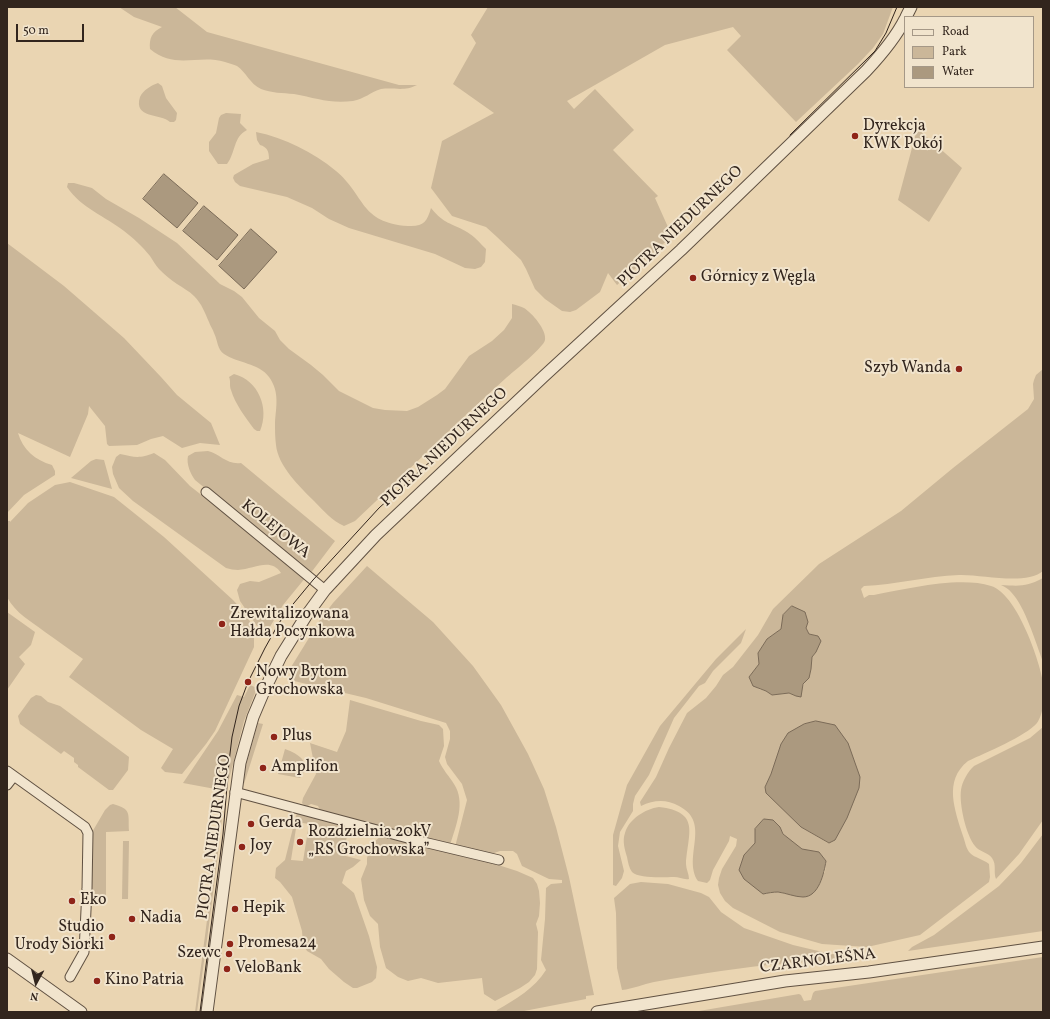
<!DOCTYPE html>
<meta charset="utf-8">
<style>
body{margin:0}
#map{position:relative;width:1050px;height:1019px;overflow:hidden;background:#ead5b2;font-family:Vollkorn,serif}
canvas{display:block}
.frame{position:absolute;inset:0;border:8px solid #32251d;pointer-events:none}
.legend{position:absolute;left:904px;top:16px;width:130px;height:72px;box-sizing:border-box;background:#f1e4cd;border:1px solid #a59887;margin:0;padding:5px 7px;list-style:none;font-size:12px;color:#32251d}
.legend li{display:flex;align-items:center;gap:8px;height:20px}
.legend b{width:20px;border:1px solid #a59887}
.north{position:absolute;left:16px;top:963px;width:40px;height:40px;-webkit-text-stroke:3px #f1e4cd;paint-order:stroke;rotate:187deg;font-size:11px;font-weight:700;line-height:16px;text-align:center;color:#32251d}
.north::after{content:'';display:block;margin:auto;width:14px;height:18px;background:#32251d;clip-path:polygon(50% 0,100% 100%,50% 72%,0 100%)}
.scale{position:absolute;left:16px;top:24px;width:68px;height:18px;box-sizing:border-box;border:2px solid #32251d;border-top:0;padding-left:5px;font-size:12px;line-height:14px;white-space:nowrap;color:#32251d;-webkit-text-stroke:3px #f1e4cd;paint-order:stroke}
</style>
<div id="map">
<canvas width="1050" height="1019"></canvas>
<div class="frame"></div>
<ul class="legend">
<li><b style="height:5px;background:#f1e4cd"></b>Road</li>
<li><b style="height:11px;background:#cbb799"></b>Park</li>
<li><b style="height:11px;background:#ab997f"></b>Water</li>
</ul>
<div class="north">N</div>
<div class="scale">50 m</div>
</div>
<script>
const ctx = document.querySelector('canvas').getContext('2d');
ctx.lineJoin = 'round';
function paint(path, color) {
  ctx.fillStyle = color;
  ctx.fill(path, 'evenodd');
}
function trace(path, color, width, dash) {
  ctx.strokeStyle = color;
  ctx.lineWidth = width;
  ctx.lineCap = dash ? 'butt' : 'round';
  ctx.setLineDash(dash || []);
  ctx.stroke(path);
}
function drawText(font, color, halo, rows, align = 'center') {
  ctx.font = font + ' Vollkorn,serif';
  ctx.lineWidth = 4;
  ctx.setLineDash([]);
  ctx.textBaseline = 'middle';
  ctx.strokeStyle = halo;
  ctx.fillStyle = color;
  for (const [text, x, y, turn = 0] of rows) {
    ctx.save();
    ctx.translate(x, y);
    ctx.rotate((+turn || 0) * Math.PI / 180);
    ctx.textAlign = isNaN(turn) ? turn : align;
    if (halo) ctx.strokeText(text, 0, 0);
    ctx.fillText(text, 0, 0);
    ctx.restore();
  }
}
paint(new Path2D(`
 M119,7H175L207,32L399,85H417C403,92 395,87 381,89C371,92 364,99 353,101C330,104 316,98 294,94C283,93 271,93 261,89C250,84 246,72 237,66C234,65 229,63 225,62C198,54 175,70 150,49C149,38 152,32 162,27L134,17Z
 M488,7H893L883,34L873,48L858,64L796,122L727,50L741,36L733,27L665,45L567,101L574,109L595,89L634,130L613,150L658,196L655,198L672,236L617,285L608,273L600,292L576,310L570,312L562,311L545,299L535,289L526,269L521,260L497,237L486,227L452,216L431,188L442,141L494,113L453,84L476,43L471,35Z
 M158,83L162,86L166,98L177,113L176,120L174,122H170C161,113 133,119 140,97C143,90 152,85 158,83Z
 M226,113L241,114L240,123L247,130C233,137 236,152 227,164H218L209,151V142L216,133L219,118L221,115Z
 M920,131L962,168L929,222L898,200L916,133Z
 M256,132C285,138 313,152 336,171C365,195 360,223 408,226C423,227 427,222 431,208C445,225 450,222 467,232C474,236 480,243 486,249L485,262L481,267L475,269L465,268L435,254L349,228L329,219L312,208L287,197L240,186L235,182L233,178L234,175L253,164L269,159C269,151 267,147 260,145L257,140Z
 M68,183H74L92,188L106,199L139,218L177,243L220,284L234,291L242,297L259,318L275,331L280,340L289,349L311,365L323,375L339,391L373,408L385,410L407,411L418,407L437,395L445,389L469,356L492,341L504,330L512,318V304C516,305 520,306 524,308C532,313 547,330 545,340C544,347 513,372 506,378C455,424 406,473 355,521L344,526C332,521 323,510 314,501C300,487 278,466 276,445C275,438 275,430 275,423C276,407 280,392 269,377C259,363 237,363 224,354C217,349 218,341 214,333C213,329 210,326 209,322C205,313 202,304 194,296C189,291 183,288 177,284C171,280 164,274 159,269C155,265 153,260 150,256C143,247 133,238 124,231C105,216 81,208 67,187Z
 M7,243L64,286L124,338L161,377L177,395L211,423L220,445L200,443L182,448L163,436L151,439L137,445L109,446L107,444L105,426L89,406L88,414L70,457L18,433C23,450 35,460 52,465L55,471V475L24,495L7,513Z
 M1043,369V571C1025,586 981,574 959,575C927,576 895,585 864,586L861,589L864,598L869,595H874C907,589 959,576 991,586C1016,593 1039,658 1043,682C1045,693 1044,714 1037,723C1026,736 985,753 968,761C943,781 955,810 963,836C965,841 966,849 970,853C975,858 983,859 989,864L990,877L989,882L920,935L867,947L822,944L780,932L733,908L725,901L720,893L718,885L719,878L722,869L736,846L737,839L730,836L729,841L713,870L710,880L707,883L698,881C682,857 712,823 679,806C666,799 654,800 641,806L640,802L656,777L669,748L687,713L706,698L716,686L723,675L733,667L758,635L773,609L819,564L901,511L953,468L1028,409L1034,399L1033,384L1034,380L1036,375ZM806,628L809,634L818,636L816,652L812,657C811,677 806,680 796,696L789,693L772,695L766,691L759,689L749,677L759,664L758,653L767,639L781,629ZM771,774L835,840L828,843L801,827L765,787ZM780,827C783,836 793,845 802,849C815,855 815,847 826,861L825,872L803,897L777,892L763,894L744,855L755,843V829Z
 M234,374C258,380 270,408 260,431H257L254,429C246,418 235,404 231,390C229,386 231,381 229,377Z
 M208,451C220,454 227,465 241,463L335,541L310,574L195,480C191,475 186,464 188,456L195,452Z
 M154,453L165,460L190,486L306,577L283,605L268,630L259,629L240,601L237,590L240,584L250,581L259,582L281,573C271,557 254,569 238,570C234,570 230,569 226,568L133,501L119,488L113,474L112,467L116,457L120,454C134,457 139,459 154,453Z
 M96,459L104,460L112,489L71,478L91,461Z
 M70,482L114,497L164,537L233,600L247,615L254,631V647L215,731L206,744L182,774L165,772L161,768L173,749L141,730L69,677L83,659C70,650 58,641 45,632C31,621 16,614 7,597V521H10V522L28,503L55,485Z
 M367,566L433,622L473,666L501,705L528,754L544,789L556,827L569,877L594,995L586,996V999L519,1012H496L497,1010C516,999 534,989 546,970L541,960L545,919L546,888L551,884L562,883V880L549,879L522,866L517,854L513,851H500L488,855L455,847L467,800L462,784L447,764L445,757L450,739V731L446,723L366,698L294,681L288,672L320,620L333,603Z
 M1043,578V662C1036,643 1025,606 1011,592C1009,589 1005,587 1001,585C1019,586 1027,587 1043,578Z
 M7,612L35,632L31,645L19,657L25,664L7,690Z
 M746,629L741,643L713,671L705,683L699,686L674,718L649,775L635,796L633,804V811L620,832L618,846L624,871L622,878L616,886L613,885V835L627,785L660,726L716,659Z
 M250,685L257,688L244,721L226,791L183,783L218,731L237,695L244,697Z
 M36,695L41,696L48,702L60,706L129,757L128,770L113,790H109L78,767V765L74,762V758L64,751L61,754L20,724L18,716L31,698Z
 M350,700L421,721L439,725L443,729L444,746L439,761C443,770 449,776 454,784C466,802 456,826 450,845L320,810L318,806L311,804L306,807L302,803L303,798L316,774L310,743L337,752L346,731Z
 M258,723L263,724L244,784L242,780Z
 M1043,727V820L1019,854L996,879C993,872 997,865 992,858C988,852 979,852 975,846C966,835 959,804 961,790C962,782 968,771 974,766L1030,738Z
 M285,749C299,754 313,763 300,778L278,774Z
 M223,798H224C217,869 207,941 197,1012H195Z
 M113,804C132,809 128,814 129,831L106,832V899H100V900L86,897L91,834L105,810L110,805Z
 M659,807C701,812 688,833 686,864C686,869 689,874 689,879C684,880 679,877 674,877C665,877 639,879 632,872C629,868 628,862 627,857C625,850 622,841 625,833C629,819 645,809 659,807Z
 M297,812L350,826L342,855L361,860L353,867L346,871L342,883L354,893L369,936L377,967L376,978L372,982L357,988H353L344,982L329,969L321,959L307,951L303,944L302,931L292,897L280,882L275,878L276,868L285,860ZM297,822L309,824L303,861L291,860Z
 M383,834L467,855L517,871L533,878L537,884L539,891L540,903L539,916L536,924L538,932L537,969L535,975L529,982L520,988L495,1001L484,994L482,978L438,983L421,978L408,981L398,977L386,968L380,947L378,924L370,916L364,900L361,879L367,864V858L372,844Z
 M1043,834V931L908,951L912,947L934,935L999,886L1021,863Z
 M123,841H129L128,899H122Z
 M641,882L668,884L701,893L709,897L721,912L744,928L793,945L831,954L851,955L852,957C846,962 799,962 788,963C743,967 699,974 654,982C643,984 633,989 622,990L617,968L616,913L614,898L630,884Z
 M1043,957V1012H693L799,994L801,995L804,1001L811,1000L813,993L815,991Z`), '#cbb799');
const water = new Path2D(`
 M164,174L198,203L177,228L143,199Z
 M204,206L238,235L217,260L183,231Z
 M251,229L277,252L244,289L219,266Z
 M792,606L805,612L808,622L806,628L809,634L818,636L821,641L816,652L812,657L811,669L809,678L803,684L801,697L796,696L789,693L772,695L766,691L753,686L749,677L759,664L758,653L767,639L781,629L783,615Z
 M816,721L835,725L848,743L860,777L859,788L847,818L835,840L829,843L801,827L766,793L765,787L771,774L781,744L788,733L804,724Z
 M764,819L773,820L780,827L783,834L802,849L819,852L826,861C824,873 819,897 803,897C795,897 786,893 778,892C773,892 768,893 763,894L744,879L739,870L744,855L755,843V829Z`);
paint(water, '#ab997f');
trace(water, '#7b6b58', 1);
const minor = new Path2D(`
 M206,492L325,590
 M7,771L85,827L88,833L87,889L84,952L70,977
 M7,785L14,776
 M235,792L411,839L499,860`);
const tertiary = new Path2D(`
 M906,17L911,7
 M7,959L81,1012
 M207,1012L240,763L253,717L264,691L281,656L306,616L325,590L376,535L543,377L681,250L866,71C881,55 895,39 905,19
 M597,1012L785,981L869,972L1043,947`);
trace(minor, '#605142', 11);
trace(tertiary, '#605142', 13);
trace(minor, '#f1e4cd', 9);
trace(tertiary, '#f1e4cd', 11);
trace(new Path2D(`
 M790,135L875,51L886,33L897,7
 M200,1012L223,834L229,762L232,737L239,706L248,682L265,648L279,623L289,609L313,580L379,508L433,459`), '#32251d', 1);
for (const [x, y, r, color] of [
 [855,136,4,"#8f2418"],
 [693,278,4,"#8f2418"],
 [959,369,4,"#8f2418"],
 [222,624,4,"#8f2418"],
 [248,682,4,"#8f2418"],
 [274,737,4,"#8f2418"],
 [263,768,4,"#8f2418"],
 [251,824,4,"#8f2418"],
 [300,842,4,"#8f2418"],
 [242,847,4,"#8f2418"],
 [72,901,4,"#8f2418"],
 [235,909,4,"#8f2418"],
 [132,919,4,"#8f2418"],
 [112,937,4,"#8f2418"],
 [230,944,4,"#8f2418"],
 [229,954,4,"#8f2418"],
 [227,969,4,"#8f2418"],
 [97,981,4,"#8f2418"]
]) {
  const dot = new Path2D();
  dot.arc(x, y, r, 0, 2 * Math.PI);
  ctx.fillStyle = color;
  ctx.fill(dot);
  trace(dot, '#f1e4cd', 1.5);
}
drawText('16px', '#32251d', '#f1e4cd', [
 ["Dyrekcja",863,127],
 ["KWK Pokój",863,145],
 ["Górnicy z Węgla",701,278],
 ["Szyb Wanda",951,369,"right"],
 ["Zrewitalizowana",230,615],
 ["Hałda Pocynkowa",230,633],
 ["Nowy Bytom",256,673],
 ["Grochowska",256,691],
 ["Plus",282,737],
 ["Amplifon",271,768],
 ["Gerda",259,824],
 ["Rozdzielnia 20kV",308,833],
 ["„RS Grochowska”",308,851],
 ["Joy",250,847],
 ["Eko",80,901],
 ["Hepik",243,909],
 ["Nadia",140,919],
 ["Studio",104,928,"right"],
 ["Urody Siorki",104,946,"right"],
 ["Promesa24",238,944],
 ["Szewc",221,954,"right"],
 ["VeloBank",235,969],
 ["Kino Patria",105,981]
], 'left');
drawText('16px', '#32251d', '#f1e4cd', [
 ["PIOTRA NIEDURNEGO",681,227,-44],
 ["PIOTRA NIEDURNEGO",445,448,-43],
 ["KOLEJOWA",275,530,39],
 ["PIOTRA NIEDURNEGO",215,837,-82],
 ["CZARNOLEŚNA",818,962,-7]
]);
</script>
